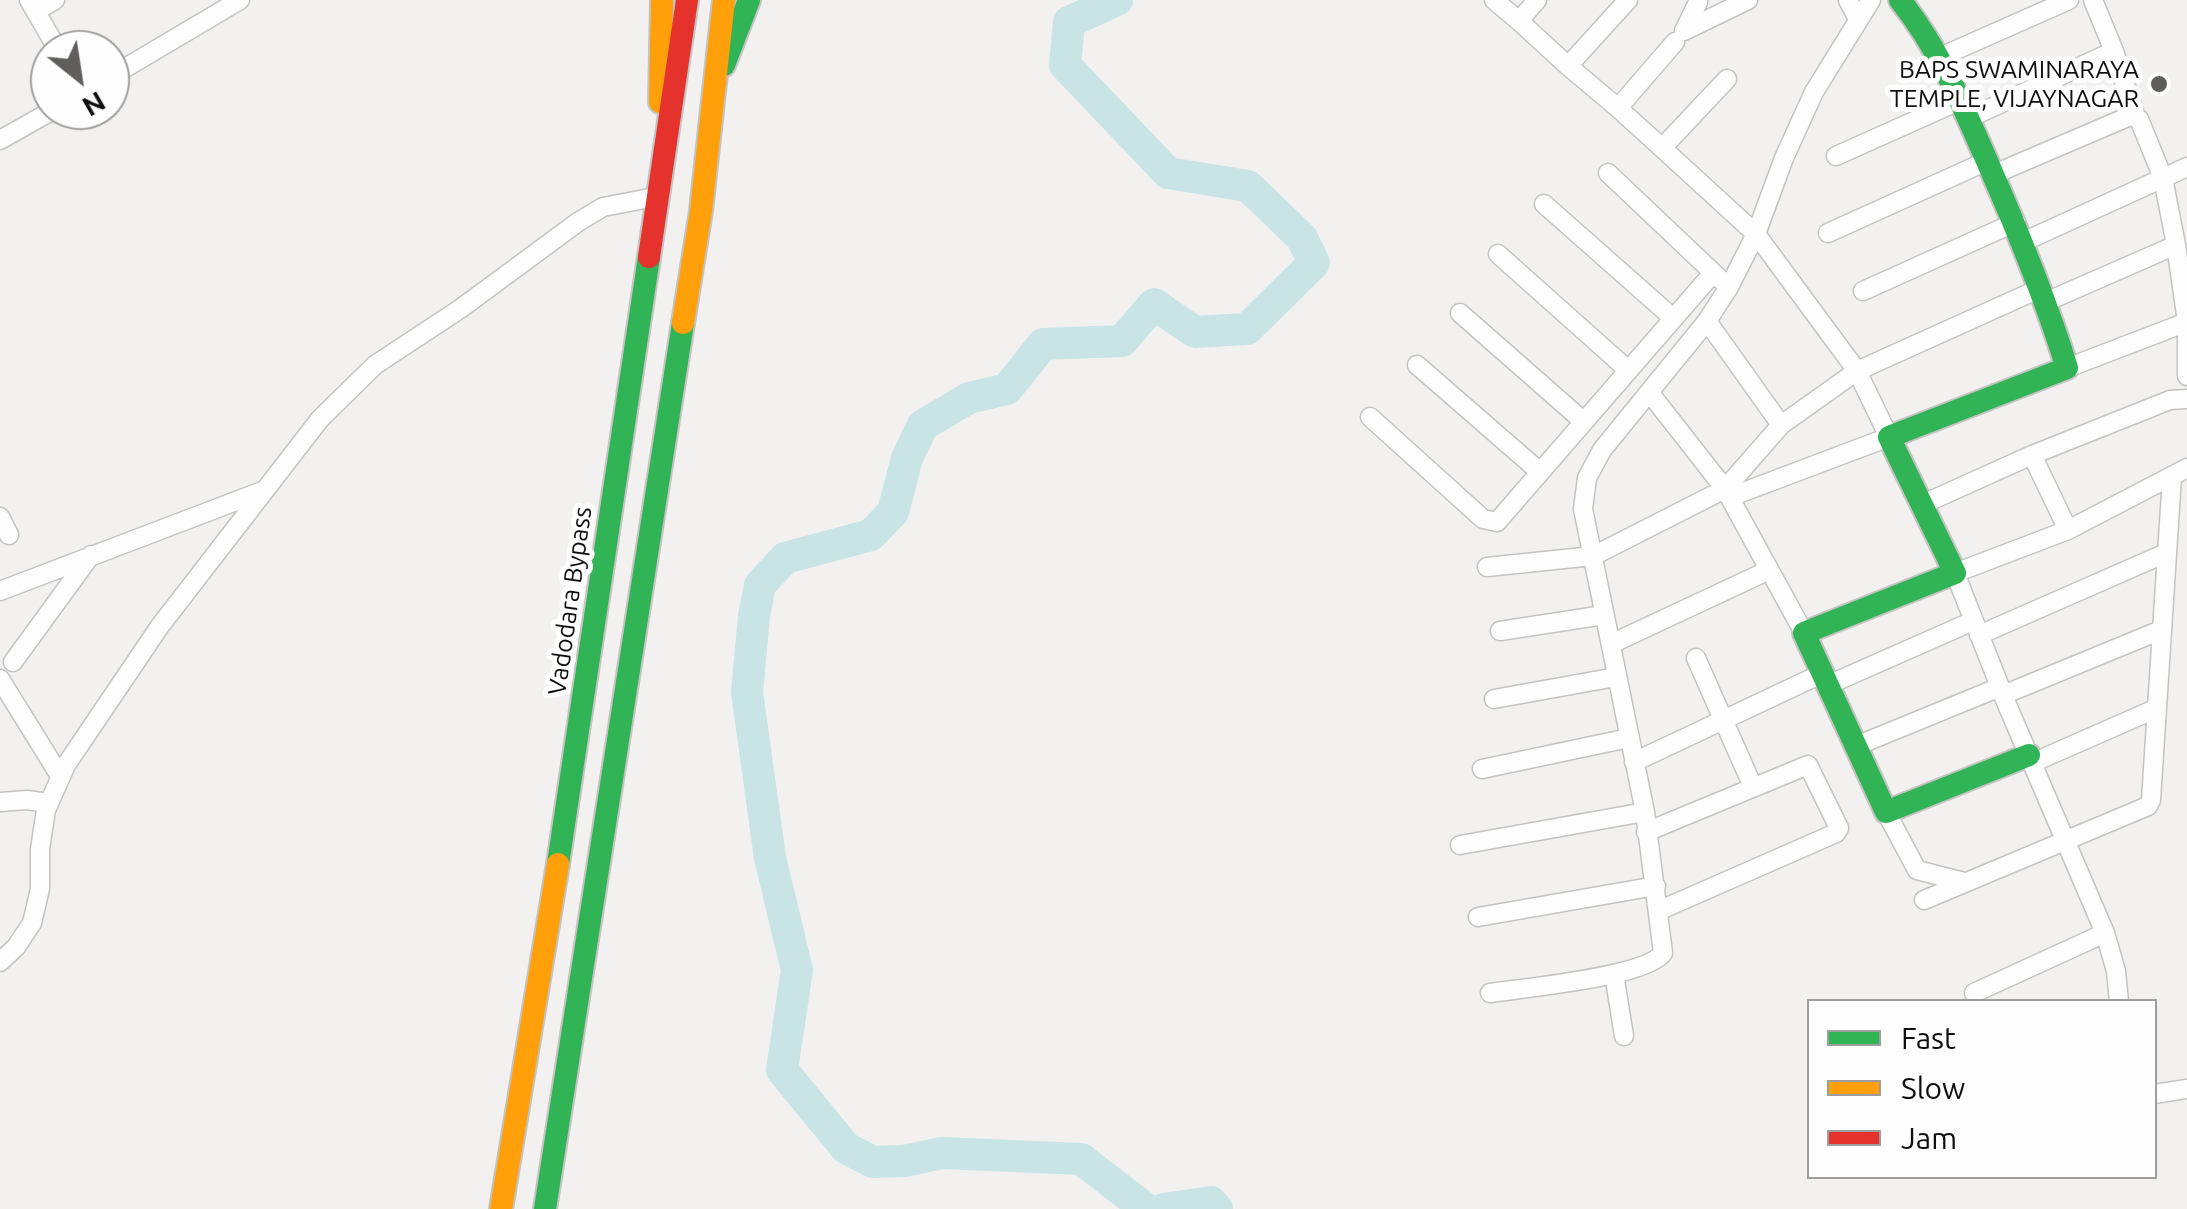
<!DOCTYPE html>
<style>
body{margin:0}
#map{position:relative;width:2187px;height:1209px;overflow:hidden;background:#f3f1f0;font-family:Ubuntu,sans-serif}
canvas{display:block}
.legend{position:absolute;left:1807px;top:999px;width:350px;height:180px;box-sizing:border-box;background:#fffefe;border:2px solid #9f9e9e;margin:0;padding:12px 18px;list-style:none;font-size:30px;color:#100f0e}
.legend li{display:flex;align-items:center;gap:20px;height:50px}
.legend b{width:50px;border:2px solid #9f9e9e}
.north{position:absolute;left:30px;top:30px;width:100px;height:100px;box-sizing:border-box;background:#fffefe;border:2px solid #9f9e9e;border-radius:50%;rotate:150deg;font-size:28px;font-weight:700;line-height:40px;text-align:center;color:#100f0e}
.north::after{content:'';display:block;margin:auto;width:35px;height:45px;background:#5f5e5d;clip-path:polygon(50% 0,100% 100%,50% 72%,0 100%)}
</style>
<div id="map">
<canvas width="2187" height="1209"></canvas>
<ul class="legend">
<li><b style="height:12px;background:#30b455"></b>Fast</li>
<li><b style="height:12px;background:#ff9f0a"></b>Slow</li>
<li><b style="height:12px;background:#e5322d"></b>Jam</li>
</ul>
<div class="north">N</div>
</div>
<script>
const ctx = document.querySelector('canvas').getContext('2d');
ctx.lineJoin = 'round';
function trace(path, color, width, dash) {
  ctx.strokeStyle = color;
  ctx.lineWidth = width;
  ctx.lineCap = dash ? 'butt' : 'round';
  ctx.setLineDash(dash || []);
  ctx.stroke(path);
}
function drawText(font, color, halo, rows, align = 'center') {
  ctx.font = font + ' Ubuntu,sans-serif';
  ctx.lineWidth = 10;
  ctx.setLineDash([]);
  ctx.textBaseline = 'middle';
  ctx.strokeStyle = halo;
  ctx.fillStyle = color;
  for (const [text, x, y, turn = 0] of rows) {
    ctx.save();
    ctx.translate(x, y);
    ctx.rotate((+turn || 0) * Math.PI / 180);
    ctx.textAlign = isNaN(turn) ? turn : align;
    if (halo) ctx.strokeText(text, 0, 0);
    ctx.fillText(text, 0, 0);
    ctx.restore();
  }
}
trace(new Path2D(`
 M1117,0L1069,22L1065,65L1168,173L1248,186L1302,238L1314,263L1247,329L1195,332L1154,304L1122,341L1043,344L1007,389L969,398L923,425L907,458L893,512L871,535L785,558L760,585L754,616L747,692L770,858L797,970L782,1070L846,1148L873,1162L904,1161L942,1153L1081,1159L1146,1209
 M1164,1209L1211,1202L1217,1209`), '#c8e4e4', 32);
const street = new Path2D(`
 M29,0L58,50
 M1494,0L1519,21
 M1537,0L1519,21L1568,66
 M1848,0L1858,19
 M36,11L55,0
 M1684,31L1748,0
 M1684,31L1698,2
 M2114,51L2136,117
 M1938,58L2069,0
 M110,77L240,0
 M1727,79L1662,148L1756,234L1857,371L1889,437L1730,497
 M1618,108L1568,66L1628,0
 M1969,118L2114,51L2093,0
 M0,140L53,110
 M1662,148L1618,108L1675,42
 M1836,156L1961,100
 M1608,173L1721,280
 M1992,175L2130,116L2139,119L2163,178L2187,167
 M1544,204L1673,318
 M1828,233L1987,161
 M2023,242L2163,178L2176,245
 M1498,254L1628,370
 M1863,291L2016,222
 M2048,301L2176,245L2187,322
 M1460,313L1583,421
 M1707,321L1781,425L1857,371L2041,288
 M1417,365L1540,472
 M2067,368L2187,322V376
 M1649,392L1725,489L1781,425
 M1370,417L1483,519L1497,522L1713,273
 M2032,455L2068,530
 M1921,505L2032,455L2170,400L2187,399
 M0,517L9,535
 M1487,567L1593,556L1725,489L1804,633
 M0,591L265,490
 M1500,631L1604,615
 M1979,635L2166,553
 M1611,644L1767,571
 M1696,658L1753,787
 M13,662L91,555
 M0,679L60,776
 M1828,685L1973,621
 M2003,695L2161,630
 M1494,699L1616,677
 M1856,746L2000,687
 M1634,762L1821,674
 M2032,763L2155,709
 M1482,769L1629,738
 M0,802L27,800L48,803
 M1886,812L1917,870L1964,882
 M1646,832L1808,765L1839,828L1836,833L1658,911
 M1460,845L1645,812
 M1924,900L2148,806L2151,800L2172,477
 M1478,917L1656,886
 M0,962L16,947L32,923L40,889V849L46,810L66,765L160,626L320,419L375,365L460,309L578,222L603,207L655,197
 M1614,974L1624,1036
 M1490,993C1523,988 1646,977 1663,953L1645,812L1583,509L1587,478L1602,450L1707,321L1729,287L1756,234L1784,158L1814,92L1871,0
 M1974,993L2105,933
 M2119,1002L2116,971L2105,933L2008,707L1955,573L2068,530L2187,468
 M2154,1094L2187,1089`);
const fast = new Path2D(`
 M1900,0C1939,49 1962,104 1987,161C2017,229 2045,297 2067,368L1889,437L1955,573L1804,633L1886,812L2029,755
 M724,65L749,0
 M558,864L649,257
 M545,1209L683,323`);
const slow = new Path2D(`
 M660,102L662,0
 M683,323L701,211L724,0
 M501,1209L558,864`);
const jam = new Path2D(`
 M649,257L687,0`);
trace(street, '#c4c3c2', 21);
trace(fast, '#c4c3c2', 26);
trace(slow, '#c4c3c2', 26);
trace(jam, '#c4c3c2', 26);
trace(street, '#fdfdfd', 18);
trace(fast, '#30b455', 22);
trace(slow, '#ff9f0a', 22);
trace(jam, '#e5322d', 22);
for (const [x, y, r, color] of [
 [2159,84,10,"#5f5e5d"]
]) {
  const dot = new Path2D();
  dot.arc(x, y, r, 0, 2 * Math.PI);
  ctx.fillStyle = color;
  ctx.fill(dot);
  trace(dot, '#fffefe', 4);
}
drawText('25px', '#100f0e', '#fffefe', [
 ["BAPS SWAMINARAYA",2139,70],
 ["TEMPLE, VIJAYNAGAR",2139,99]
], 'right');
drawText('25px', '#100f0e', '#fffefe', [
 ["Vadodara Bypass",570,601,-82]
]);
</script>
